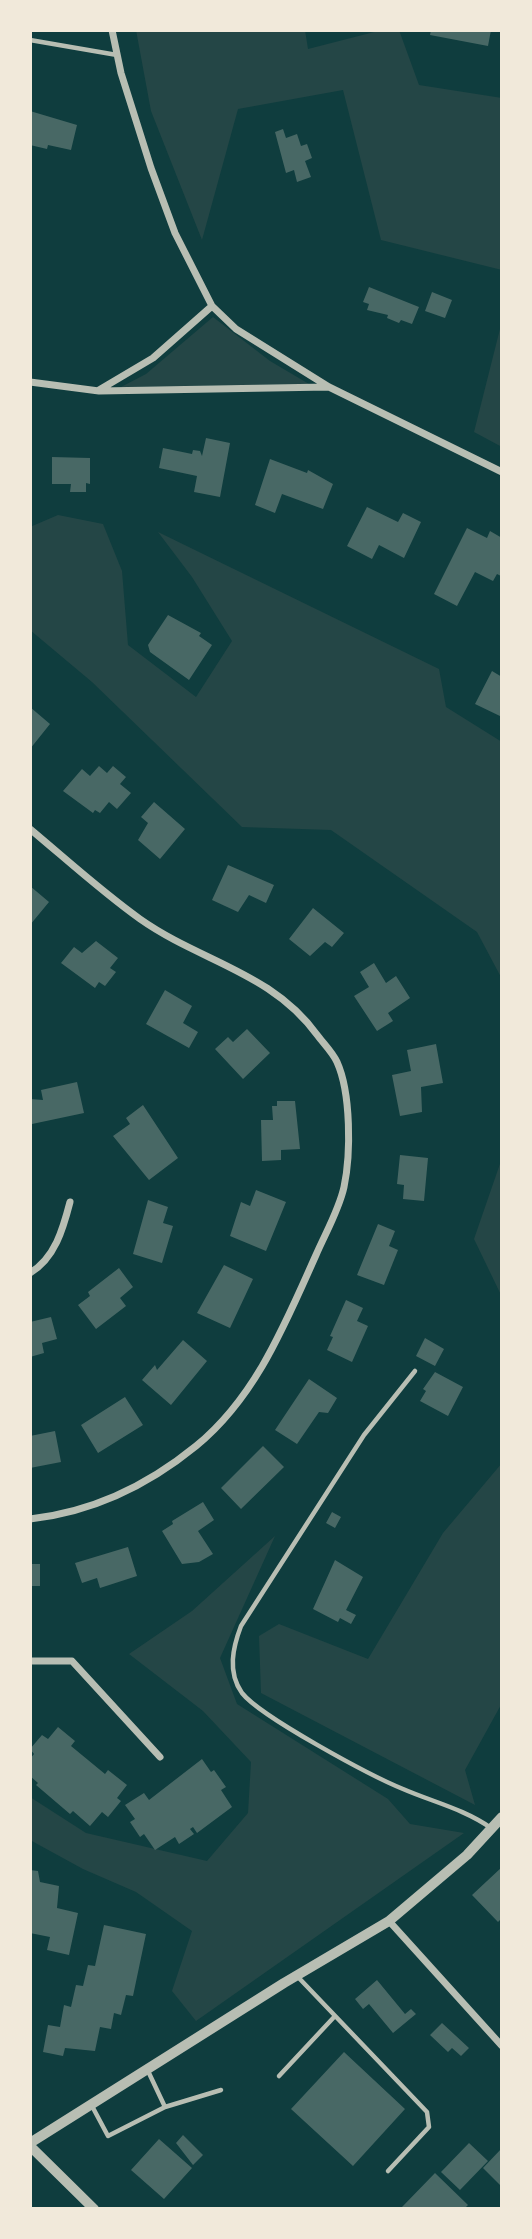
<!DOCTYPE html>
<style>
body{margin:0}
#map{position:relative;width:532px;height:2239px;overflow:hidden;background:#0f3d3e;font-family:Karla,sans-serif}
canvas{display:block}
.frame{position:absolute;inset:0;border:32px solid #f1e9da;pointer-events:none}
</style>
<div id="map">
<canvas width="532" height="2239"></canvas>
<div class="frame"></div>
</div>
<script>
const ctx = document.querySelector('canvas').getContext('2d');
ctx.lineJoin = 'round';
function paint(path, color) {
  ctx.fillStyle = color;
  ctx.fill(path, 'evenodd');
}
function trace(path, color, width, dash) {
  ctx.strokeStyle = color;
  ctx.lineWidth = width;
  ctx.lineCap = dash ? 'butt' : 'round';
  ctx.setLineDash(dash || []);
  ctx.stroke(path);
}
paint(new Path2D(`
 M136,30H305L308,49L382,30H399L419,85L502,98V270L381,240L343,90L238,109L202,240L151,111Z
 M213,317L270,361L309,384L121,387L146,374Z
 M502,321V447L474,432Z
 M58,515L103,524L122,571L128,645L196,697L232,641L192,577L158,532L439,669L446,707L502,742V979L477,932L331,830L242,827L92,682L30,630V527Z
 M502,1158V1297L474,1239Z
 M502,1463V1703L465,1770L475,1805L261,1693L259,1636L279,1624L368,1659L443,1533Z
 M275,1536L220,1658L237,1704L388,1799L410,1824L464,1833L196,2021L172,1991L192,1931L136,1892L83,1869L30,1840V1797L86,1833L207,1861L248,1813L251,1762L203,1711L129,1654L192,1611Z`), '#244646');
paint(new Path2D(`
 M431,30H491L488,46L430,35Z
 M30,111L77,125L71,150L48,145L47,149L30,145Z
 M283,129L286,138L297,134L301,146L307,144L312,158L305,161L311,177L297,182L294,170L286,173L275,132Z
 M369,287L419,307L412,324L401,320L399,323L387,318L388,315L367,310L369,304L363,302Z
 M432,292L452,300L445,318L425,311Z
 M206,438L230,443L220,497L194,492L197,476L159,468L163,448L192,454L193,450L200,451L202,456Z
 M52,457L90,458V484L86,483V492H70L71,484H52Z
 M270,459L307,473L308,470L333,484L323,509L282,494L275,513L255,505Z
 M367,507L398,522L403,513L421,522L404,558L379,545L372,559L347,546Z
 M467,528L487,538L490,531L502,538V573L501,576L497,574L493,581L475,572L457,606L434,594Z
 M168,615L201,633L199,636L212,645L189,680L150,652L148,645Z
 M492,671L502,677V717L475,704Z
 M30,707L50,724L30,749Z
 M99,766L107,773L113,766L126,777L120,784L131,793L117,809L109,802L100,813L95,810L93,813L63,791L82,769L90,776Z
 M154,802L185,829L160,859L138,840L148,823L141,817Z
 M228,865L274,885L266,903L249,895L238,912L212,900Z
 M30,886L49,902L30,925Z
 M313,908L344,933L332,947L325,942L310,956L289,939Z
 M96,941L118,958L110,968L116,972L105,986L99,982L95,988L61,963L74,947L82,953Z
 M374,963L386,983L396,976L410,998L388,1013L393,1021L377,1031L354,996L369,987L360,972Z
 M165,990L192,1006L183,1023L198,1032L189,1048L146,1024Z
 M247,1029L270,1053L243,1079L215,1049L228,1037L233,1042Z
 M436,1044L443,1083L421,1087L422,1112L400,1116L392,1075L411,1071L407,1050Z
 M77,1082L84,1113L32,1124L30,1099L43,1100L41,1090Z
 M277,1101H295L300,1149L281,1150V1160L262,1161L261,1120H273L272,1106H277Z
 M143,1105L178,1158L149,1180L113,1136L130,1124L126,1118Z
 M400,1155L428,1158L424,1201L403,1199L404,1185L397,1184Z
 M256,1190L286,1202L266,1251L230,1236L241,1202L250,1206Z
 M148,1200L168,1207L163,1223L173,1226L162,1263L133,1254Z
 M378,1224L395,1231L389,1246L398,1250L384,1285L357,1275Z
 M224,1265L253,1279L230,1328L197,1313Z
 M119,1268L133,1287L120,1298L126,1306L96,1329L78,1305L90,1296L88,1292Z
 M346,1300L363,1308L357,1321L368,1326L352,1362L327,1350L333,1337L330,1336Z
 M51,1317L57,1339L42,1343L44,1353L30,1357V1322Z
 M425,1338L444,1349L435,1366L416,1356Z
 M183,1340L207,1361L171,1405L142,1380L155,1365L157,1370Z
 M435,1372L463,1387L448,1416L420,1401L426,1391L423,1389Z
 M309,1379L337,1398L328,1413L319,1412L297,1444L275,1430Z
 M125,1397L143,1425L98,1453L81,1425Z
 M55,1431L61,1462L30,1468V1436Z
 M263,1446L284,1467L241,1509L221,1488Z
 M203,1502L214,1520L198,1531L213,1554L199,1562L182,1564L162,1531L173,1524L172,1521Z
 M332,1512L341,1517L335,1528L326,1523Z
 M128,1547L137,1576L100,1588L97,1578L82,1583L75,1563Z
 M335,1560L363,1577L346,1610L356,1615L351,1624L340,1618L338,1622L313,1609Z
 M30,1564H40V1586H30Z
 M58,1727L75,1741L71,1746L105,1774L108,1770L127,1785L117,1798L121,1801L108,1817L102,1812L90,1826L73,1811L70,1814L36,1785L38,1783L30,1776V1759L34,1754L30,1749L42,1735L48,1739Z
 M202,1759L211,1772L214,1770L226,1787L221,1790L232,1807L197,1833L193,1827L190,1829L194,1834L179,1844L175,1837L155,1850L144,1834L140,1837L130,1822L135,1819L125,1805L144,1793L149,1800Z
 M502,1867V1918L498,1922L472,1895Z
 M30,1870L38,1871L40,1882L59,1886L57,1908L78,1913L69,1955L47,1950L50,1937L30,1933Z
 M104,1925L146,1934L133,1996L126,1995L121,2015L114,2013L111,2029L100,2027L95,2051L65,2048L63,2056L43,2052L48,2025L60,2027L64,2005L71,2007L76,1985L83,1986L88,1965L95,1966Z
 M377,1980L405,2014L411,2009L416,2014L393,2033L369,2004L363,2009L355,1999Z
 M442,2023L469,2048L461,2056L452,2048L448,2052L430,2035Z
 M344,2052L405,2109L353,2166L291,2109Z
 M183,2135L203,2155L193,2165L176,2143Z
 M159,2139L192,2168L164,2199L131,2170Z
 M469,2143L488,2161L460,2190L441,2172Z
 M502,2148V2187L483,2168Z
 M435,2173L468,2205L464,2209H404L402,2207Z`), '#486865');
trace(new Path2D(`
 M30,40L117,55
 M415,1371L364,1435L241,1626C233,1647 227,1672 242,1693C261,1717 371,1776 403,1789C433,1802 464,1809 491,1828
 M297,1976L427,2112L429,2127L388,2171
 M148,2071L165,2107
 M279,2076L335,2016
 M92,2106L108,2136L165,2107L221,2090`), '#b8beb3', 4.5);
trace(new Path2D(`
 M112,30L121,73L151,168L175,233L212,306L236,329L329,387L502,472
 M30,382L99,391L328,387
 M99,390L153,358L212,306
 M30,829C66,859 102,892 140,919C201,962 272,972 318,1036C324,1044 333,1053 337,1062C351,1093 351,1154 344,1187C339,1210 325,1234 316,1255C285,1324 256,1397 196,1446C147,1486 93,1512 30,1519
 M30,1273C55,1258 63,1229 70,1202
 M30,1661H72L160,1757
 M389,1921L502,2046`), '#b8beb3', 7);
trace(new Path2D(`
 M30,2143L284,1983L389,1921L467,1855L502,1817
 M30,2146L94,2209`), '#b8beb3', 10);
</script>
